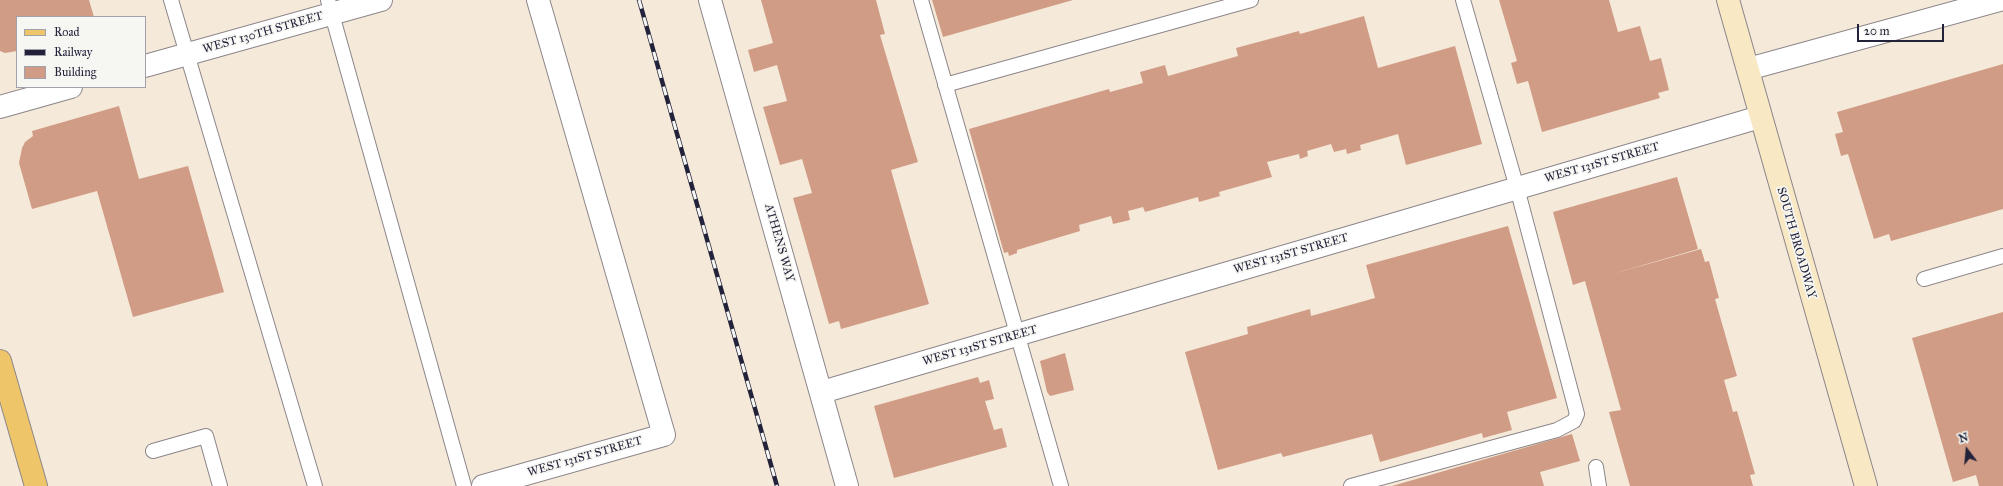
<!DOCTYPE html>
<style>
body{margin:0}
#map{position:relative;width:2003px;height:486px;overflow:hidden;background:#f5e9d9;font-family:"IM FELL Great Primer",serif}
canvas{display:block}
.legend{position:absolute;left:16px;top:16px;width:130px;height:72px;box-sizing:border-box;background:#f6f6f2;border:1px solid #a1a1a9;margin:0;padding:5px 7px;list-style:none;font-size:12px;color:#22223b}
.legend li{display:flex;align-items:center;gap:8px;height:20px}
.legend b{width:20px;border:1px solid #a1a1a9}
.north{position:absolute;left:1947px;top:430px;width:40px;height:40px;-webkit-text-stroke:3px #f6f6f2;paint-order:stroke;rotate:344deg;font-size:11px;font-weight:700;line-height:16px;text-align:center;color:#22223b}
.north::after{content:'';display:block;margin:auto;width:14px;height:18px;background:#22223b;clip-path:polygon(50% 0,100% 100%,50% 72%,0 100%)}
.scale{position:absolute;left:1857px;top:24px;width:87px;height:18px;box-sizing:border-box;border:2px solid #22223b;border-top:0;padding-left:5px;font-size:12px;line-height:14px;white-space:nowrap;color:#22223b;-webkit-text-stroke:3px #f6f6f2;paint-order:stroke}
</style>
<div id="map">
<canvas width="2003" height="486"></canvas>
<ul class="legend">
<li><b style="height:5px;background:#eec569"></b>Road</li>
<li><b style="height:5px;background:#22223b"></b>Railway</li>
<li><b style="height:11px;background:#d19c85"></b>Building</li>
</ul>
<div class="north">N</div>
<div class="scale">20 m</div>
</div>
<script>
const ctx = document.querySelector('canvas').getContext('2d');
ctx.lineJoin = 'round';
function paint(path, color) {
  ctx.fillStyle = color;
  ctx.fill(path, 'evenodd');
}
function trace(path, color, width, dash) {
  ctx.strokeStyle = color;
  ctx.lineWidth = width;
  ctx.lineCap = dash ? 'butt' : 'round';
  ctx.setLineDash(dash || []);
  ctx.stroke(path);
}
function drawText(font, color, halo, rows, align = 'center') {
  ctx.font = font + ' "IM FELL Great Primer",serif';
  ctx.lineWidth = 3.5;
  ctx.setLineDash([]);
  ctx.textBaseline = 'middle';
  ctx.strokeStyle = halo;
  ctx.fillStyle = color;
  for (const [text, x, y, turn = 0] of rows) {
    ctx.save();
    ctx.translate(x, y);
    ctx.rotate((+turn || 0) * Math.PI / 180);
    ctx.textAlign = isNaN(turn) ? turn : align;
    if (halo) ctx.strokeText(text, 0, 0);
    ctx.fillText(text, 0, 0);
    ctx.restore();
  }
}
paint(new Path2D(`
 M0,0H89L94,17H17V51L5,53L0,51Z
 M761,0H876L885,34L880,35L918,162L891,170L929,304L841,329L839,321L829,324L793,198L812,193L802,159L780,165L763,107L787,101L777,65L754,72L748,50L773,43Z
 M932,0H1073L943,37Z
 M1499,0H1609L1618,32L1640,26L1650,61L1661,58L1669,90L1658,93L1660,98L1542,132L1528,81L1517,84L1511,63L1517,61Z
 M1364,16L1378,68L1455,46L1482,144L1406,165L1398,134L1360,145L1361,150L1347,154L1346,149L1334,152L1331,144L1307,151L1308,156L1300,159L1299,154L1267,162L1272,177L1219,192L1220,196L1199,202L1198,197L1145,212L1143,207L1128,211L1130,220L1113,224L1111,216L1079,225L1080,231L1017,250V253L1009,256L1008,252L1004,253L969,129L1109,89L1110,92L1143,83L1140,72L1165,65L1168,76L1238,56L1236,48L1299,31L1300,34Z
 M2003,64V209L1891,241L1889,234L1874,239L1848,154L1841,156L1835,134L1843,132L1837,112Z
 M119,106L139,179L188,166L224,292L133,317L97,191L32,209L19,163L22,148L25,142L33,136L32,131Z
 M1677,177L1698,249L1609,275L1701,249L1705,262L1709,261L1719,298L1715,299L1737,376L1724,380L1733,412L1737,411L1755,474L1750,475L1753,486H1630L1609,412L1621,410L1585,281L1573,285L1553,212Z
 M1508,226L1557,398L1507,412L1512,430L1483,438L1482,433L1380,462L1372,434L1283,457L1281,453L1218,470L1185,352L1248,334L1247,327L1310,309L1311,316L1375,298L1366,265Z
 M2003,312V486H1979L1976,475L1953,482L1912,338Z
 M1065,353L1074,390L1050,396L1047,392L1040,361Z
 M978,377L980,383L989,380L994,399L985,401L994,430L1002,428L1007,447L894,478L874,406Z
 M1572,434L1580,461L1540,472L1544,486H1392Z`), '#d19c85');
const service = new Path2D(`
 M171,0L315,486
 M328,0L464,486
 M921,0L1061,486
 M945,85L1251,0
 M1924,279L2003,256
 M153,451L206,436L220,486
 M1596,467L1599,486
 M1351,486L1557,430L1574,421L1577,414L1517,188L1463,0`);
const minor = new Path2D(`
 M710,0L847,486
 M145,66L381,0
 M1748,69L2000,0
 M0,107L71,87
 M822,392L1760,117
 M483,486L664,435L538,0`);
const secondary = new Path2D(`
 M1728,0L1866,486`);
const primary = new Path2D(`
 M0,361L36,486`);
trace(service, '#8c868a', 16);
trace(minor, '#8c868a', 24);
trace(secondary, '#8c868a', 24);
trace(primary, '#8c868a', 24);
trace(service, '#fff', 14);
trace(minor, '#fff', 22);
trace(secondary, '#f8e8c3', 22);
trace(primary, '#eec569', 22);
const rail = new Path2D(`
 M639,0L777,486`);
trace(rail, '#22223b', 4.5);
trace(rail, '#f6f6f2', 3, [9]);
drawText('12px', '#22223b', '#f6f6f2', [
 ["WEST 130TH STREET",263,33,-16],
 ["WEST 131ST STREET",1602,163,-16],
 ["ATHENS WAY",779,243,74],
 ["SOUTH BROADWAY",1796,243,74],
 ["WEST 131ST STREET",1291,254,-16],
 ["WEST 131ST STREET",980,346,-16],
 ["WEST 131ST STREET",585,457,-16]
]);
</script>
